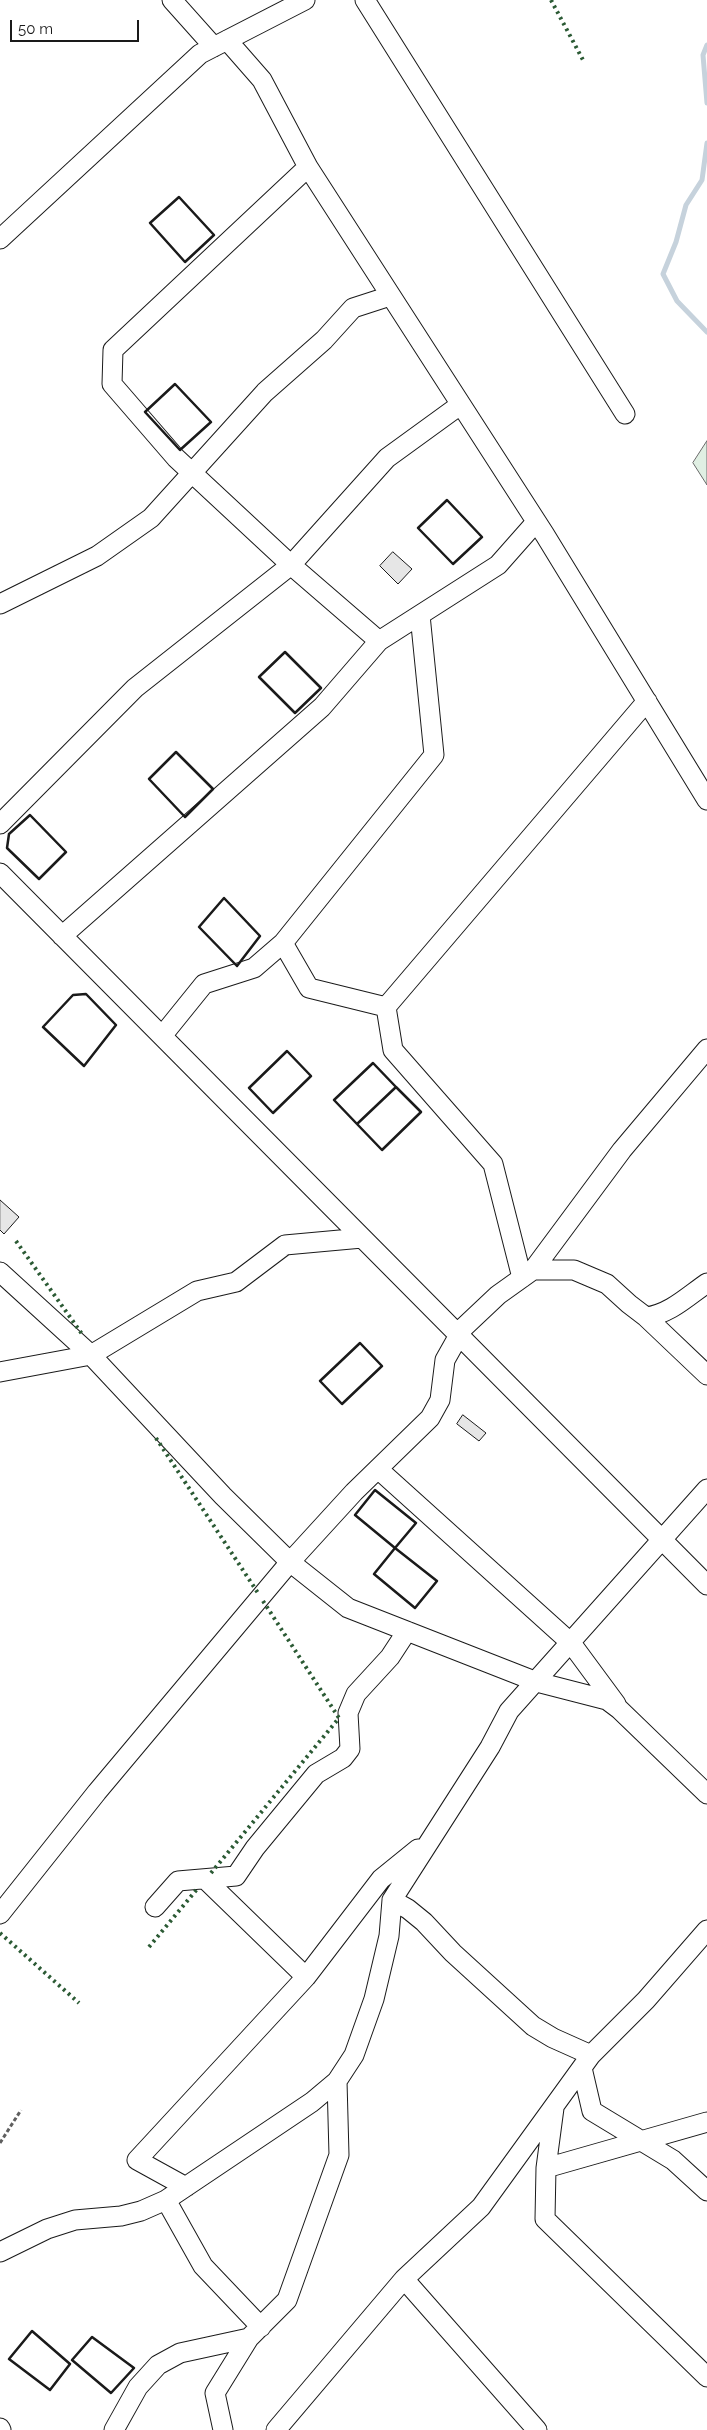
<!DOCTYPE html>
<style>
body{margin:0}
#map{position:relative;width:707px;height:2430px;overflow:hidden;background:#fff;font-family:Raleway,sans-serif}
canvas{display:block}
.scale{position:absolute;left:10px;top:20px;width:129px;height:22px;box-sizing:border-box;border:2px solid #1a1a1a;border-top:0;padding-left:6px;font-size:15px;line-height:18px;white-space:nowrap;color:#1a1a1a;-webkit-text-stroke:4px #fff;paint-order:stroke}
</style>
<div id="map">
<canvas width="707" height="2430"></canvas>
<div class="scale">50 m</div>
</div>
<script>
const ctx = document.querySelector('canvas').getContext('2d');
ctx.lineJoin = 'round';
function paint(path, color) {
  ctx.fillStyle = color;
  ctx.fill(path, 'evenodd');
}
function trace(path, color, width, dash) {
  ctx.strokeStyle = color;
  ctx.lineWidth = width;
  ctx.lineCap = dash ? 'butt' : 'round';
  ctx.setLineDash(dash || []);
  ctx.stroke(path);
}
const green = new Path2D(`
 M707,441V485L693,463Z`);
paint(green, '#e0efe3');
trace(green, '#6a6a6a', 1);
trace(new Path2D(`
 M707,45L703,55L707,103
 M707,143L702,180L686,205L676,242L663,274L677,301L707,332`), '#c6d2dc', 5);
const building = new Path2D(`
 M393,552L412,569L398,584L380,566Z
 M0,1200L19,1217L4,1234L0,1230Z
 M463,1415L486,1433L479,1441L457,1424Z`);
paint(building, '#e6e6e6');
trace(building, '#1a1a1a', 1);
const minor = new Path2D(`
 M172,0L214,47
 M365,0L625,414
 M227,40L262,80L308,167L545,535L707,800
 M308,167L113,350L112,384L176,458L291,565L379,641
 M0,239L200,54L305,0
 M0,604L97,556L151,518L265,392L324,340L353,308L390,296
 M0,824L135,688L291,565L387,458L460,405
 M0,873L707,1585
 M62,936L322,707L379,641L498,565L536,522
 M283,943L309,988L386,1007L393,1050L493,1164L522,1278
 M386,1007L647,701
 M162,1036L204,984L254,968L283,943L434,755L420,615
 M533,1270H574L607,1284L629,1304L646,1317L707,1375
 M0,1272L91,1355L223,1496L290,1562L348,1608L537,1682L607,1700L619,1709L707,1794
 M646,1317C670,1314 688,1296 707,1283
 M0,1372L91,1355L197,1291L236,1282L285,1245L362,1238
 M378,1469L571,1643L616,1704
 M206,1880L306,1977
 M392,1900L408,1909L424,1922L453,1953L533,2026L553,2038L591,2055
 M155,1907L178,1881L236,1876L255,1848L316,1774L343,1758L350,1749L348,1713L356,1694L390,1657L407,1631
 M0,1914L97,1792L290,1562L354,1492L430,1418L440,1400L445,1360L463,1328L498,1295L533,1270L622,1150L707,1049
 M582,2068L592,2111L673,2160L707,2191
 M554,2108L546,2168L545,2219L707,2377
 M546,2168L707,2122
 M186,2187L137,2160L306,1977L381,1879L418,1849
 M166,2200L203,2266L261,2327
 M0,2252L47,2229L75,2220L121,2216L141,2211L166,2200L312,2102L337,2081L354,2055L374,1999L389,1936L392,1900L490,1747L509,1711L707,1489
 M404,2279L537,2430
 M0,2428L1,2430
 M114,2430L138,2387L158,2365L180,2353L249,2338L287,2300L339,2155L337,2081
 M223,2430L215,2393L249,2338
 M276,2430L404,2279L481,2207L591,2055L646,2000L707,1930`);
trace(minor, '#1a1a1a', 21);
trace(new Path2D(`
 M0,2143L21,2110`), '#5f5f5f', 3, [4, 2.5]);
trace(minor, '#fff', 19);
trace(new Path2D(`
 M551,0L583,60
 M16,1241L82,1334
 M156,1438L258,1593
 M211,1873L339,1718L263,1601
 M0,1933L79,2003
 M149,1947L198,1888`), '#2b5a34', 4, [2.5, 4]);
trace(new Path2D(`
 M179,197L214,235L185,262L150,223Z
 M175,384L211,422L180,450L145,412Z
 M447,500L482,537L453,564L418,528Z
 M285,652L321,688L295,713L259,677Z
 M176,752L213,789L185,817L149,779Z
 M30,815L66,852L39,879L7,848L9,834Z
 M224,898L260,936L237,966L199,927Z
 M86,994L116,1025L84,1066L43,1027L73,995Z
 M287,1051L311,1076L273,1113L249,1088Z
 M373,1063L396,1087L357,1124L334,1100Z
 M396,1087L421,1112L382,1150L357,1124Z
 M360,1343L382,1366L342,1404L320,1381Z
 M375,1490L416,1523L395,1548L355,1515Z
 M395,1548L437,1581L415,1608L374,1574Z
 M32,2331L70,2364L50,2390L9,2359Z
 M92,2337L134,2368L111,2393L72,2360Z`), '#1a1a1a', 2.5);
</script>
